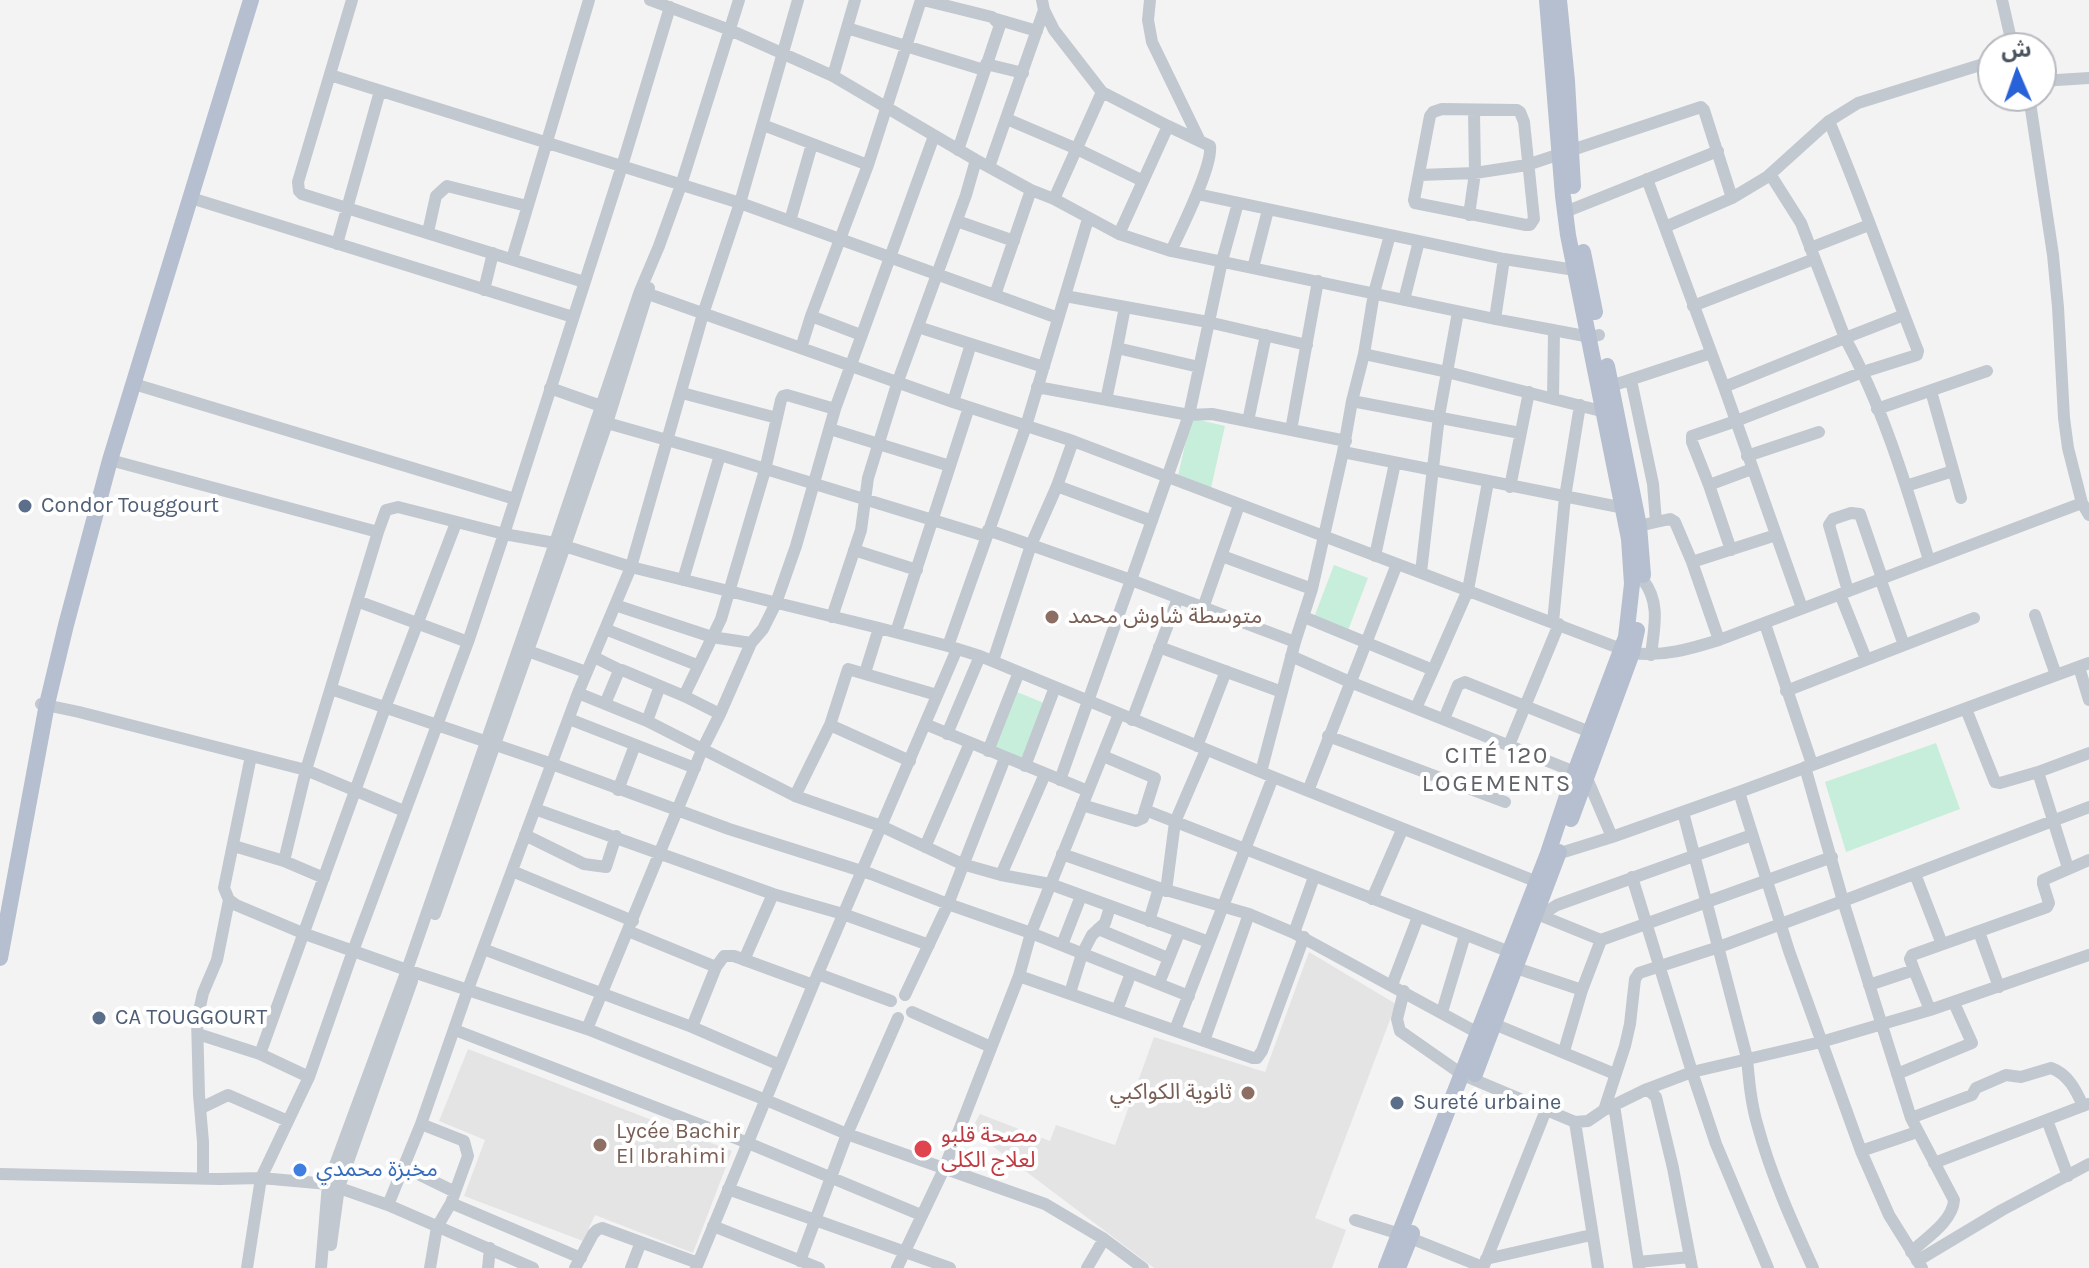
<!DOCTYPE html>
<meta charset="utf-8">
<style>
body{margin:0}
#map{position:relative;width:2089px;height:1268px;overflow:hidden;background:#f4f3f3;font-family:Karla,"Noto Sans Arabic",sans-serif}
canvas{display:block}
.north{position:absolute;left:1977px;top:32px;width:80px;height:80px;box-sizing:border-box;background:#fff;border:2px solid #b7babf;border-radius:50%;rotate:358deg;font-size:22px;font-weight:700;line-height:32px;text-align:center;color:#4b535f}
.north::after{content:'';display:block;margin:auto;width:28px;height:36px;background:#2862d9;clip-path:polygon(50% 0,100% 100%,50% 72%,0 100%)}
</style>
<div id="map">
<canvas width="2089" height="1268"></canvas>
<div class="north">ش</div>
</div>
<script>
const ctx = document.querySelector('canvas').getContext('2d');
ctx.lineJoin = 'round';
function paint(path, color) {
  ctx.fillStyle = color;
  ctx.fill(path, 'evenodd');
}
function trace(path, color, width, dash) {
  ctx.strokeStyle = color;
  ctx.lineWidth = width;
  ctx.lineCap = dash ? 'butt' : 'round';
  ctx.setLineDash(dash || []);
  ctx.stroke(path);
}
function drawText(font, color, halo, rows, align = 'center') {
  ctx.font = font + ' Karla,"Noto Sans Arabic",sans-serif';
  ctx.lineWidth = 8;
  ctx.setLineDash([]);
  ctx.textBaseline = 'middle';
  ctx.strokeStyle = halo;
  ctx.fillStyle = color;
  for (const [text, x, y, turn = 0] of rows) {
    ctx.save();
    ctx.translate(x, y);
    ctx.rotate((+turn || 0) * Math.PI / 180);
    ctx.textAlign = isNaN(turn) ? turn : align;
    if (halo) ctx.strokeText(text, 0, 0);
    ctx.fillText(text, 0, 0);
    ctx.restore();
  }
}
paint(new Path2D(`
 M1309,952L1396,1004L1315,1218L1346,1230L1332,1268H1154L971,1130L980,1114L1050,1141L1056,1125L1115,1145L1154,1037L1265,1072Z
 M468,1049L732,1151L693,1253L595,1215L583,1241L464,1196L485,1140L439,1121Z`), '#e5e4e4');
paint(new Path2D(`
 M1191,418L1225,426L1211,488L1177,480Z
 M1334,565L1368,578L1347,633L1313,620Z
 M1017,692L1044,703L1021,761L994,750Z
 M1936,743L1960,809L1846,852L1825,782Z`), '#c6eeda');
trace(new Path2D(`
 M352,0L298,182L299,191L302,194L584,282
 M650,0L730,30L833,76L976,160L1031,190L1054,199L1119,234L1171,251L1495,319L1590,337L1599,335
 M923,0L992,17L1000,25L958,150
 M1042,0L1044,10L1054,30L1102,92L1168,126L1210,146C1213,166 1181,229 1171,251
 M1150,0L1148,20L1152,42L1199,139
 M2002,0L2013,48
 M670,7L622,166L504,534L555,543L631,567L879,628L948,646L980,656L1273,777L1545,885
 M996,19L1037,31
 M847,28L984,70
 M986,64L1023,73
 M330,75L740,203L1058,318
 M833,76L855,0
 M2041,81L2089,78
 M2029,96L2053,255L2058,307L2064,418L2068,448L2082,503
 M1442,109L1517,110L1520,112L1524,122L1534,219L1530,225H1526L1415,203L1414,200L1430,116L1433,112Z
 M1007,119L1077,149L1143,181
 M763,125L868,165
 M989,167L1044,10
 M1770,174L1801,223L1845,338L1904,315
 M1419,175L1475,173L1527,165L1701,107L1704,110L1732,198
 M1647,179L1724,387L1802,608
 M1197,194L1504,259L1575,270
 M191,198L573,317
 M1054,199L1102,92
 M1565,212L1718,151
 M1469,215L1475,173L1474,111
 M790,221L812,144
 M957,221L1014,241
 M1665,227L1732,198L1767,177L1829,121L1858,103L1993,61
 M428,232L436,196L447,186L527,206
 M1119,234L1168,126
 M337,244L380,91
 M1810,248L1869,225
 M512,259L589,0
 M1253,268L1268,210
 M484,290L493,253
 M640,291L953,402L1073,441L1632,653C1663,657 1690,649 1719,640L2082,503L2089,515
 M995,295L1031,190
 M1065,296L1208,322L1307,345
 M1404,300L1419,241
 M1693,306L1814,259
 M811,316L861,335
 M1495,319L1504,259
 M918,327L971,344L953,402
 M971,344L1044,367
 M801,348L811,316L868,165L921,0
 M1117,348L1125,307
 M1364,354L1447,372L1605,412
 M1631,380L1653,484L1656,522L1639,526
 M134,384L515,499
 M1611,386L1711,353
 M1037,387L1189,415L1212,414L1346,441
 M1724,387L1845,338C1883,407 1906,485 1929,560
 M550,388L601,406
 M1931,391L1961,498
 M682,393L777,418
 M1553,399L1554,330
 M1106,400L1117,348L1199,367
 M1352,401L1520,433
 M1877,409L1987,371
 M1248,421L1266,335
 M607,423L720,455L985,536
 M830,429L950,466L969,407
 M1291,430L1318,281
 M1343,452L1624,508
 M1747,456L1819,432
 M110,460L378,532
 M1709,485L1752,469
 M1057,486L1152,521
 M1906,486L1953,471
 M1510,487L1529,392
 M1656,522L1670,519L1675,522L1692,562L1719,640
 M988,530L1131,580L1189,415L1222,261L1238,203
 M854,550L917,570
 M1731,550L1709,485L1692,442V436L1736,421L1863,372L1917,355L1918,351C1888,274 1861,197 1829,121
 M1222,556L1312,589
 M1375,556L1395,463
 M1692,562L1776,535
 M1421,572L1439,416L1458,312
 M1880,578L1904,645
 M683,580L720,455
 M1643,580C1661,603 1654,628 1651,655
 M1848,591L1829,525L1833,519L1851,513L1860,514L1882,578
 M1840,594L1866,659
 M357,601L468,642
 M615,605L712,637L751,643
 M1203,608L1239,505
 M2035,615L2056,675
 M832,617L861,530L868,478L898,381L966,195L976,160
 M1304,617L1433,670L1416,708
 M1553,622L1565,497L1580,405
 M1765,624L1812,764
 M896,632L950,466
 M948,646L1026,426L1088,219
 M1159,647L1282,692
 M528,651L586,672
 M1291,656L1350,682L1575,772
 M594,657L620,670
 M993,661L1031,545L1057,486L1073,441
 M697,665L605,629L631,567L703,314L740,203L798,0
 M2079,667L2089,700
 M1433,670L1468,590L1488,482
 M865,673L879,628
 M331,689L552,764L729,829L871,874L948,904L1031,933L1189,996
 M1786,691L1974,618
 M578,693L647,721L795,796L881,826L962,864L1001,875L1050,884L1209,942
 M684,696L721,619L765,470L781,400L783,396L787,395L835,409
 M41,704L79,712L306,770L404,811
 M605,704L618,673L622,670L684,696L720,714
 M1966,709L1995,782L2000,783L2038,772
 M569,719L695,768
 M1444,719L1458,685L1465,682L1590,732
 M1132,720L1178,598
 M647,721L660,686
 M925,724L1088,791
 M830,725L910,761
 M947,734L980,656
 M1328,736L1505,802
 M1509,745L1559,624
 M1197,746L1226,671
 M988,751L1019,672
 M251,756L224,888L229,900L236,905L305,934L407,970L587,1029L766,1100L847,1134L1045,1204L1104,1239L1143,1268
 M1103,756L1155,778L1145,810
 M1025,766L1055,687
 M1805,767L1843,901L1911,1118L1954,1200C1953,1221 1926,1238 1911,1252
 M1261,772L1295,642L1312,589L1343,452L1352,401L1364,354L1374,293L1390,235
 M1586,776L1612,837
 M1060,780L1131,580L1295,642
 M618,790L635,745
 M1308,791L1397,564
 M1739,792L1789,951L1861,1151L1889,1215L1922,1268
 M795,796L830,725L848,669L937,695
 M1082,805L1136,821L1143,818L1145,810L1510,952
 M535,809L773,894L843,914L929,945
 M1683,812L1747,1058C1749,1081 1751,1104 1758,1127C1771,1175 1792,1222 1813,1268
 M525,835L584,864L606,867L616,836
 M234,846L284,861L324,878
 M925,847L970,743
 M1062,854L1159,888L1249,914L1294,933L1478,1033
 M1554,855L1612,837L1739,792L2089,663
 M2068,868L2038,772L2089,753
 M512,871L633,921
 M1915,874L1942,944
 M1001,875L1045,774
 M1632,877L1692,1072L1716,1144L1768,1268
 M1166,891L1175,822L1206,750
 M1372,899L1402,830
 M435,914L565,546L607,423L649,288
 M1537,914L1601,940L1832,857
 M1541,915L1557,905L1752,835
 M1149,921L1159,888
 M1098,929L1168,958
 M628,931L716,967L692,1027
 M1979,932L1999,987
 M1294,933L1314,877
 M1062,945L1081,896
 M483,949L692,1027L780,1065
 M744,960L773,894
 M716,967L724,956H734L813,985
 M1516,968L1582,990
 M1914,970L1910,959L1912,955L2047,907L2049,903L2043,884V880L2089,860
 M818,974L891,1001
 M1019,976L1253,1058H1257L1262,1051L1304,937
 M1159,983L1179,933
 M1392,985L1418,917
 M1869,985L1914,970L1930,1010
 M1404,991L1397,1019L1400,1031L1463,1075L1575,1122L1588,1121L1604,1110L1647,1089L1692,1072L1821,1042L1930,1010L2089,955
 M1070,993L1082,954L1092,935L1105,923L1110,907
 M905,995L948,904L1005,758
 M1117,1010L1131,973
 M912,1012L991,1047
 M1442,1012L1465,935
 M1494,1024L1615,1074
 M587,1029L702,750L720,714L751,643L763,629L776,603L796,546L835,409L934,136
 M455,1030L748,1143L921,1215
 M1175,1030L1273,777
 M198,1034L260,1054L309,1077
 M1204,1041L1249,914
 M1564,1051L1582,990L1601,940
 M260,1054L385,708L456,523
 M1897,1074L1972,1043L1954,1003
 M1647,1089L1656,1097L1673,1168L1692,1268
 M1614,1105L1639,1268
 M201,1108L228,1095L288,1121
 M1604,1110L1625,1046L1630,1024L1635,979L1639,973L1719,947L1843,901L2089,807
 M1911,1118L1972,1095L1976,1088L2006,1075L2021,1077L2051,1068C2068,1074 2076,1090 2083,1106
 M2047,1120L2068,1176
 M1575,1122L1598,1268
 M421,1124L464,1141L468,1156L451,1203L437,1227L430,1268
 M1861,1151L1917,1132
 M1934,1163L2088,1104
 M404,1167L455,1192
 M0,1174L219,1179L261,1178L328,1184L388,1205L533,1268
 M203,1178V1142L199,1095L197,1020L203,993L217,960L229,900
 M728,1189L950,1268
 M451,1203L581,1258
 M388,1205L421,1124L468,989L578,693L605,629
 M1355,1220L1400,1234L1483,1267
 M713,1226L819,1268
 M331,1245L339,1187L412,981
 M1486,1259L1591,1235
 M800,1261L847,1134L898,1018
 M1917,1261L2002,1210L2089,1164
 M1638,1262L1690,1257
 M247,1268L261,1178L309,1077L353,951L468,642L504,534L398,507L386,510L378,532L306,770L284,861
 M321,1268L328,1184L407,970L555,543L640,291L659,246L681,185L739,0
 M488,1268L490,1248
 M575,1268L593,1234L597,1230L602,1228L698,1263
 M631,1268L641,1242
 M696,1268L813,985L957,649
 M897,1268L944,1169L1019,976L1031,933L1119,714
 M1087,1268L1104,1239
 M1483,1268L1546,1110`), '#c2c8d0', 12);
trace(new Path2D(`
 M1559,0L1567,81L1573,186
 M1583,252L1595,312
 M1607,366L1639,526L1643,575
 M1571,819L1632,653L1637,630
 M0,958L47,704L66,625L110,460L251,0
 M1475,1074L1559,852
 M1386,1268L1547,856L1575,772L1626,637L1632,584L1629,539L1568,235L1563,196L1547,0
 M1398,1268L1412,1233`), '#b5bfcf', 16);
for (const [x, y, r, color] of [
 [25,506,8,"#5c6f8a"],
 [1052,617,8,"#8d6e63"],
 [99,1018,8,"#5c6f8a"],
 [1248,1093,8,"#8d6e63"],
 [1397,1103,8,"#5c6f8a"],
 [600,1145,8,"#8d6e63"],
 [923,1149,10,"#e0444e"],
 [300,1170,8,"#3f7fe0"]
]) {
  const dot = new Path2D();
  dot.arc(x, y, r, 0, 2 * Math.PI);
  ctx.fillStyle = color;
  ctx.fill(dot);
  trace(dot, '#fff', 3);
}
drawText('22px', '#4e5e75', '#fff', [
 ["Condor Touggourt",41,506],
 ["CA TOUGGOURT",115,1018],
 ["Sureté urbaine",1413,1103]
], 'left');
drawText('22px', '#785e54', '#fff', [
 ["متوسطة شاوش محمد",1068,617],
 ["ثانوية الكواكبي",1232,1093,"right"],
 ["Lycée Bachir",616,1132],
 ["El Ibrahimi",616,1157]
], 'left');
drawText('22px', '#be3a42', '#fff', [
 ["مصحة قلبو",941,1136],
 ["لعلاج الكلى",941,1161]
], 'left');
drawText('22px', '#366cbe', '#fff', [
 ["مخبزة محمدي",316,1170]
], 'left');
ctx.letterSpacing = '2px';
drawText('24px', '#5f6267', '#fff', [
 ["CITÉ 120",1497,756],
 ["LOGEMENTS",1497,784]
]);
ctx.letterSpacing = '0px';
</script>
